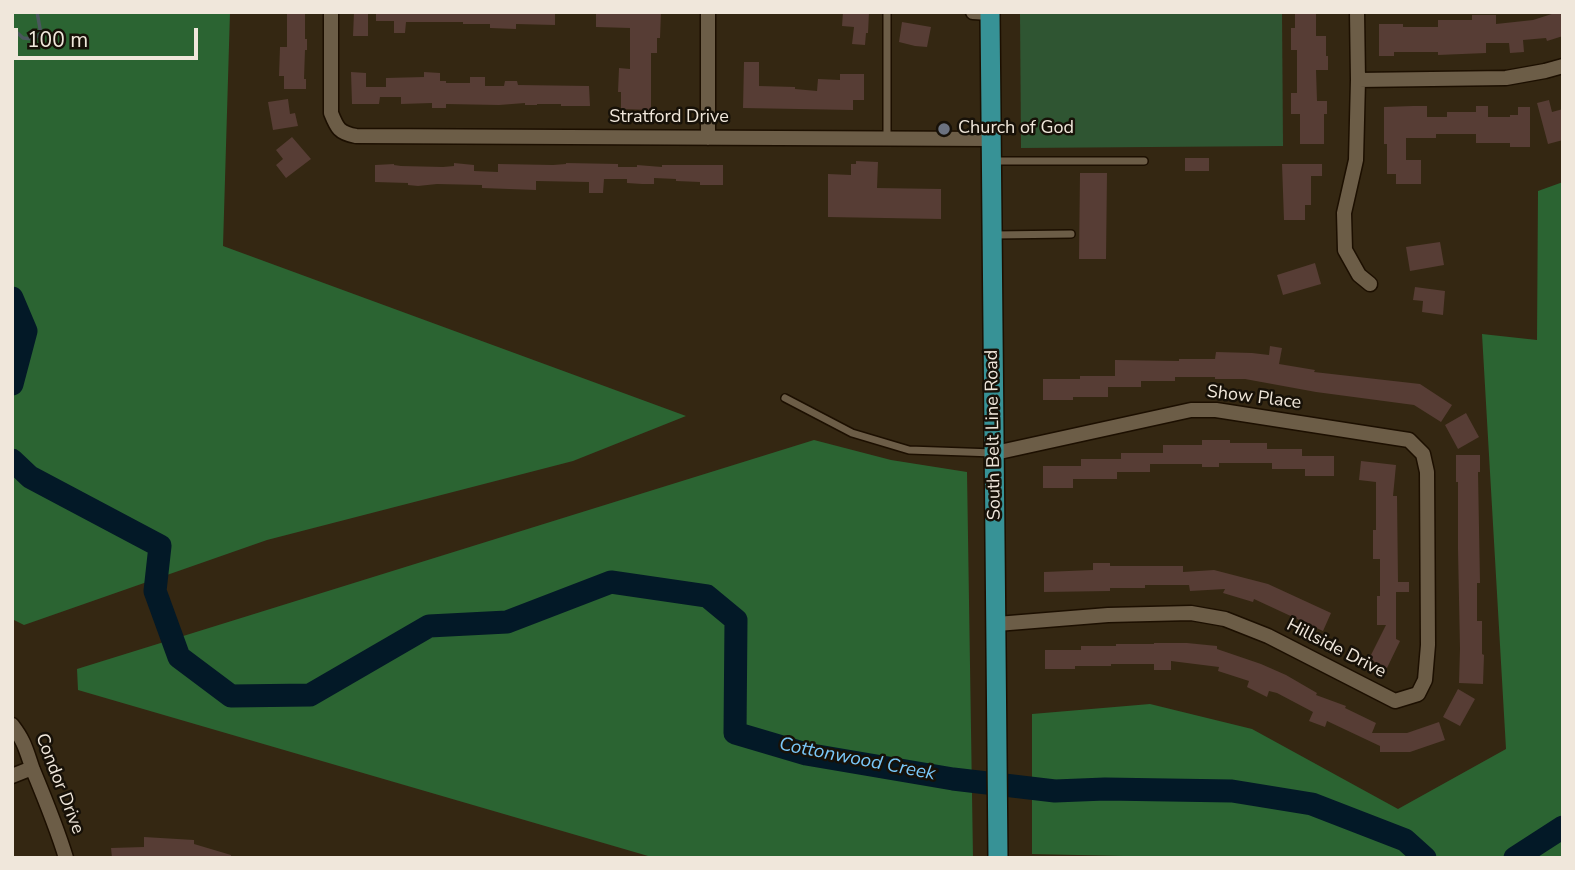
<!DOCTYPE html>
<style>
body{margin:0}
#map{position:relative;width:1575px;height:870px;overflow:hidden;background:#342712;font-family:"Nunito Sans",sans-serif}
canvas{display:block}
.frame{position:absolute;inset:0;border:14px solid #f0e7db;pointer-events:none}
.scale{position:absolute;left:14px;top:28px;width:184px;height:32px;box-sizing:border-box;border:4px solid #f0e7db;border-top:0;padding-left:9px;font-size:21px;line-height:24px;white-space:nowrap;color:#f0e7db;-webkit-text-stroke:5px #171108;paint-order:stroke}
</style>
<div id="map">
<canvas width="1575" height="870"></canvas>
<div class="frame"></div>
<div class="scale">100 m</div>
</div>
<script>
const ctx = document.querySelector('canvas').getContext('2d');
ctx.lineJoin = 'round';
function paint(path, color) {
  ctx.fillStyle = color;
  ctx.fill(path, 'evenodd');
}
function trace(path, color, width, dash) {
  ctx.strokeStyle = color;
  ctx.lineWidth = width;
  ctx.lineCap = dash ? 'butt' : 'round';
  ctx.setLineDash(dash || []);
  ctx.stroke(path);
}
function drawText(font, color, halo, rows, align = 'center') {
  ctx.font = font + ' "Nunito Sans",sans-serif';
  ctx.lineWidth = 5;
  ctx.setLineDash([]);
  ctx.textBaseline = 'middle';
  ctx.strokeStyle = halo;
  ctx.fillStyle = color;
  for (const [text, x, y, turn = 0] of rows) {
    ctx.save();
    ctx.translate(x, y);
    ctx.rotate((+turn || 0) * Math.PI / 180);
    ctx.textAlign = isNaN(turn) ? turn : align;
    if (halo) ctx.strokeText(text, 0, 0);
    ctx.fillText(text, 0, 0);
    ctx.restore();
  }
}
paint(new Path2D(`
 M1020,12H1282L1283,146L1021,148Z`), '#2f5532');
paint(new Path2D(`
 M12,12H230L223,246L686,416L573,461L267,540L24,625L12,619Z
 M1563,182V858H1123V856L1032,854V714L1150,704L1252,729L1398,809L1506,749L1482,334L1537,340L1538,191Z
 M814,440L891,460L967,472L973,858H655L78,690L77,669Z`), '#2b6432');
trace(new Path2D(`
 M12,28L23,38L33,39L41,34L37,12`), '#4a575d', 3.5);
trace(new Path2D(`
 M12,298L26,331L12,384
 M12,460L30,477L160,546L155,591L179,657L231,696L310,695L429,626L507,622L611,582L707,596L736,620L735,733L806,754L953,779L1055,791L1105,789L1232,791L1312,804L1405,840L1425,858
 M1515,858L1563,827`), '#031927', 23);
paint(new Path2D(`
 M287,12H305V39H307V50H305L304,79H306V89H284V76H279L280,47H287Z
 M354,12H368V36H353Z
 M376,12H555V25L516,24V29L490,28V24H463V22H406L405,33H394V21H376Z
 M596,12H661L660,38H657V53H651V110L621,109V92H618L619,68L630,69V28L596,27Z
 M843,12H869L868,33H866L865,45L852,44L854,27L842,26Z
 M1295,12H1316V36H1326V56H1328V70H1316L1317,101H1327V114H1324V144H1300V114H1291V93H1297V50H1291V28H1295Z
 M1558,12H1560L1563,20V36L1547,41L1546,38L1523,40L1524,52L1510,53L1509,43H1486V53L1438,55V52H1394V56H1379V24H1403V27H1438V20H1472V15H1496V24L1533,20Z
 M902,22L931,27L927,47L915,46L899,42Z
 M744,62H759V86L795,87V89L817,91L818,79L840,80V74H864V100H853V110L743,108Z
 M351,72L366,73V87H386V78L424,77V72L440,73V81H446V83H470V77H485V86H504L505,81H517L518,85L589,86L590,106H561V104H537V105H525V103L499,105L446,104V108H432V103L401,104V97H380L379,104H352Z
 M288,99L290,114L295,113L298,126L273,130L268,102Z
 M1549,100L1552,112L1563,109V140L1548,144L1537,103Z
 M1413,106H1427V117H1447V112H1476V106H1488V117H1510V115H1518V107H1530V147H1510V143H1476V134H1436V138H1406V160H1421V184H1396V174H1387V144H1384V107Z
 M292,137L311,159L286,178L276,165L283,159L276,150Z
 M1185,158H1209V171H1185Z
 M856,161L878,162L877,188L941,189V219L828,217V174L851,175V164H856Z
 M454,163L474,165V171L498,172V164L553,165L566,164V163L618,164V167H637V165L662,167V165H723V185H700V182L676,181V179L654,178V184H642L627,183V179H604L603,193H589V182L536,181V190L482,188V185L437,184L418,186L408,185V183L375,182V165L394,164V165L401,166L443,167L454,166Z
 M1282,164H1322V176H1311V205H1305V220H1284Z
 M1080,173H1107L1106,259H1079Z
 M1440,242L1444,265L1410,271L1406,247Z
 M1315,263L1321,284L1283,295L1277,275Z
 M1415,287L1445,291L1443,315L1422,312L1423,301L1413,300Z
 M1270,346L1282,348L1279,364L1315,370L1314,372L1420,384L1452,405L1441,422L1414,405L1316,392L1245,379H1215V377H1175V381H1141V387H1108V397H1073V400H1043V379H1080V376H1115V360L1179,361V359H1215L1216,352L1252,353L1269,355Z
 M1466,413L1479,437L1458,449L1445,425Z
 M1202,440H1230V443H1267V449H1302V456H1334V476H1305V469H1272V463H1219V467H1202V464H1150V472H1117V479H1073V488H1043V466H1081V459H1121V453H1163V445H1202Z
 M1456,455H1480V472H1478L1480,583H1477V621H1482V654L1484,655L1483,684L1459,683L1460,649L1458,549V482H1456Z
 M1361,461L1396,465L1393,496H1397L1398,582H1409V592H1396V639L1400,641L1387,668L1369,659L1386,625H1377V596H1380V559H1373V530H1376V482L1359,480Z
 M1093,563H1110V566H1183V572L1214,570L1268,584L1331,613L1323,631L1254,599L1253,602L1223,593L1225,589L1190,591L1189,585H1145V588H1110V591L1044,592V572L1093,570Z
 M1154,643H1187L1217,646V649L1261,664L1286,675L1317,693L1316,695L1346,706L1345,708L1376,723L1372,733H1407L1439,722L1445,740L1410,752H1380V746L1327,721L1325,727L1309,721L1313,712L1277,693L1269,691L1267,697L1247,687L1249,681L1218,671L1219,667L1171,661V670H1154V664H1111V666H1075V669H1045V650H1081V646H1116V644H1154Z
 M1458,689L1475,699L1460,726L1443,717Z
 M144,837L194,840V844L231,855V858L161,856V858H112L111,848L144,847Z`), '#573d35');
const service = new Path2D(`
 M887,138V12
 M992,161H1144
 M995,235L1071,234
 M785,398L852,433L909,450L994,453`);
const minor = new Path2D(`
 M331,12V113C337,128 339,133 356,136L991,139
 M973,12L990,13
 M1357,12L1358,80L1356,160L1344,213L1345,250L1359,275L1370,284
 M1358,80L1506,78L1545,71L1563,66
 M708,138V12
 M995,453L1191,410H1216L1409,440L1423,454L1427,472L1428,645L1425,680L1418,694L1395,701L1268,636L1225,619L1191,613L1108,615L997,624
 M12,725C25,742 26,750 33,770C45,799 57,828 66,858
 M12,776L32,768`);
const primary = new Path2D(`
 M990,12L998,858`);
trace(service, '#1c0f00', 10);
trace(minor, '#1c0f00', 17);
trace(primary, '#1c0f00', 22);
trace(service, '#6c5d47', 7);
trace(minor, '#6c5d47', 14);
trace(primary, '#379296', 19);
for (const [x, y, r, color] of [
 [944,129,7,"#6b7280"]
]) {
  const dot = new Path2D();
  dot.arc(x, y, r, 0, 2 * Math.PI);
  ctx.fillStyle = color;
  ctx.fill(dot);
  trace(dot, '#171108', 2.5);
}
drawText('18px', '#f0e7db', '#171108', [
 ["Stratford Drive",669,118],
 ["Show Place",1254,398,7],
 ["South Belt Line Road",994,435,-91],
 ["Hillside Drive",1336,649,27],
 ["Condor Drive",59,784,69]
]);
drawText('18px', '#f0e7db', '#171108', [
 ["Church of God",958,129]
], 'left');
drawText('italic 19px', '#7ac8f9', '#171108', [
 ["Cottonwood Creek",857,760,11]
]);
</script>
